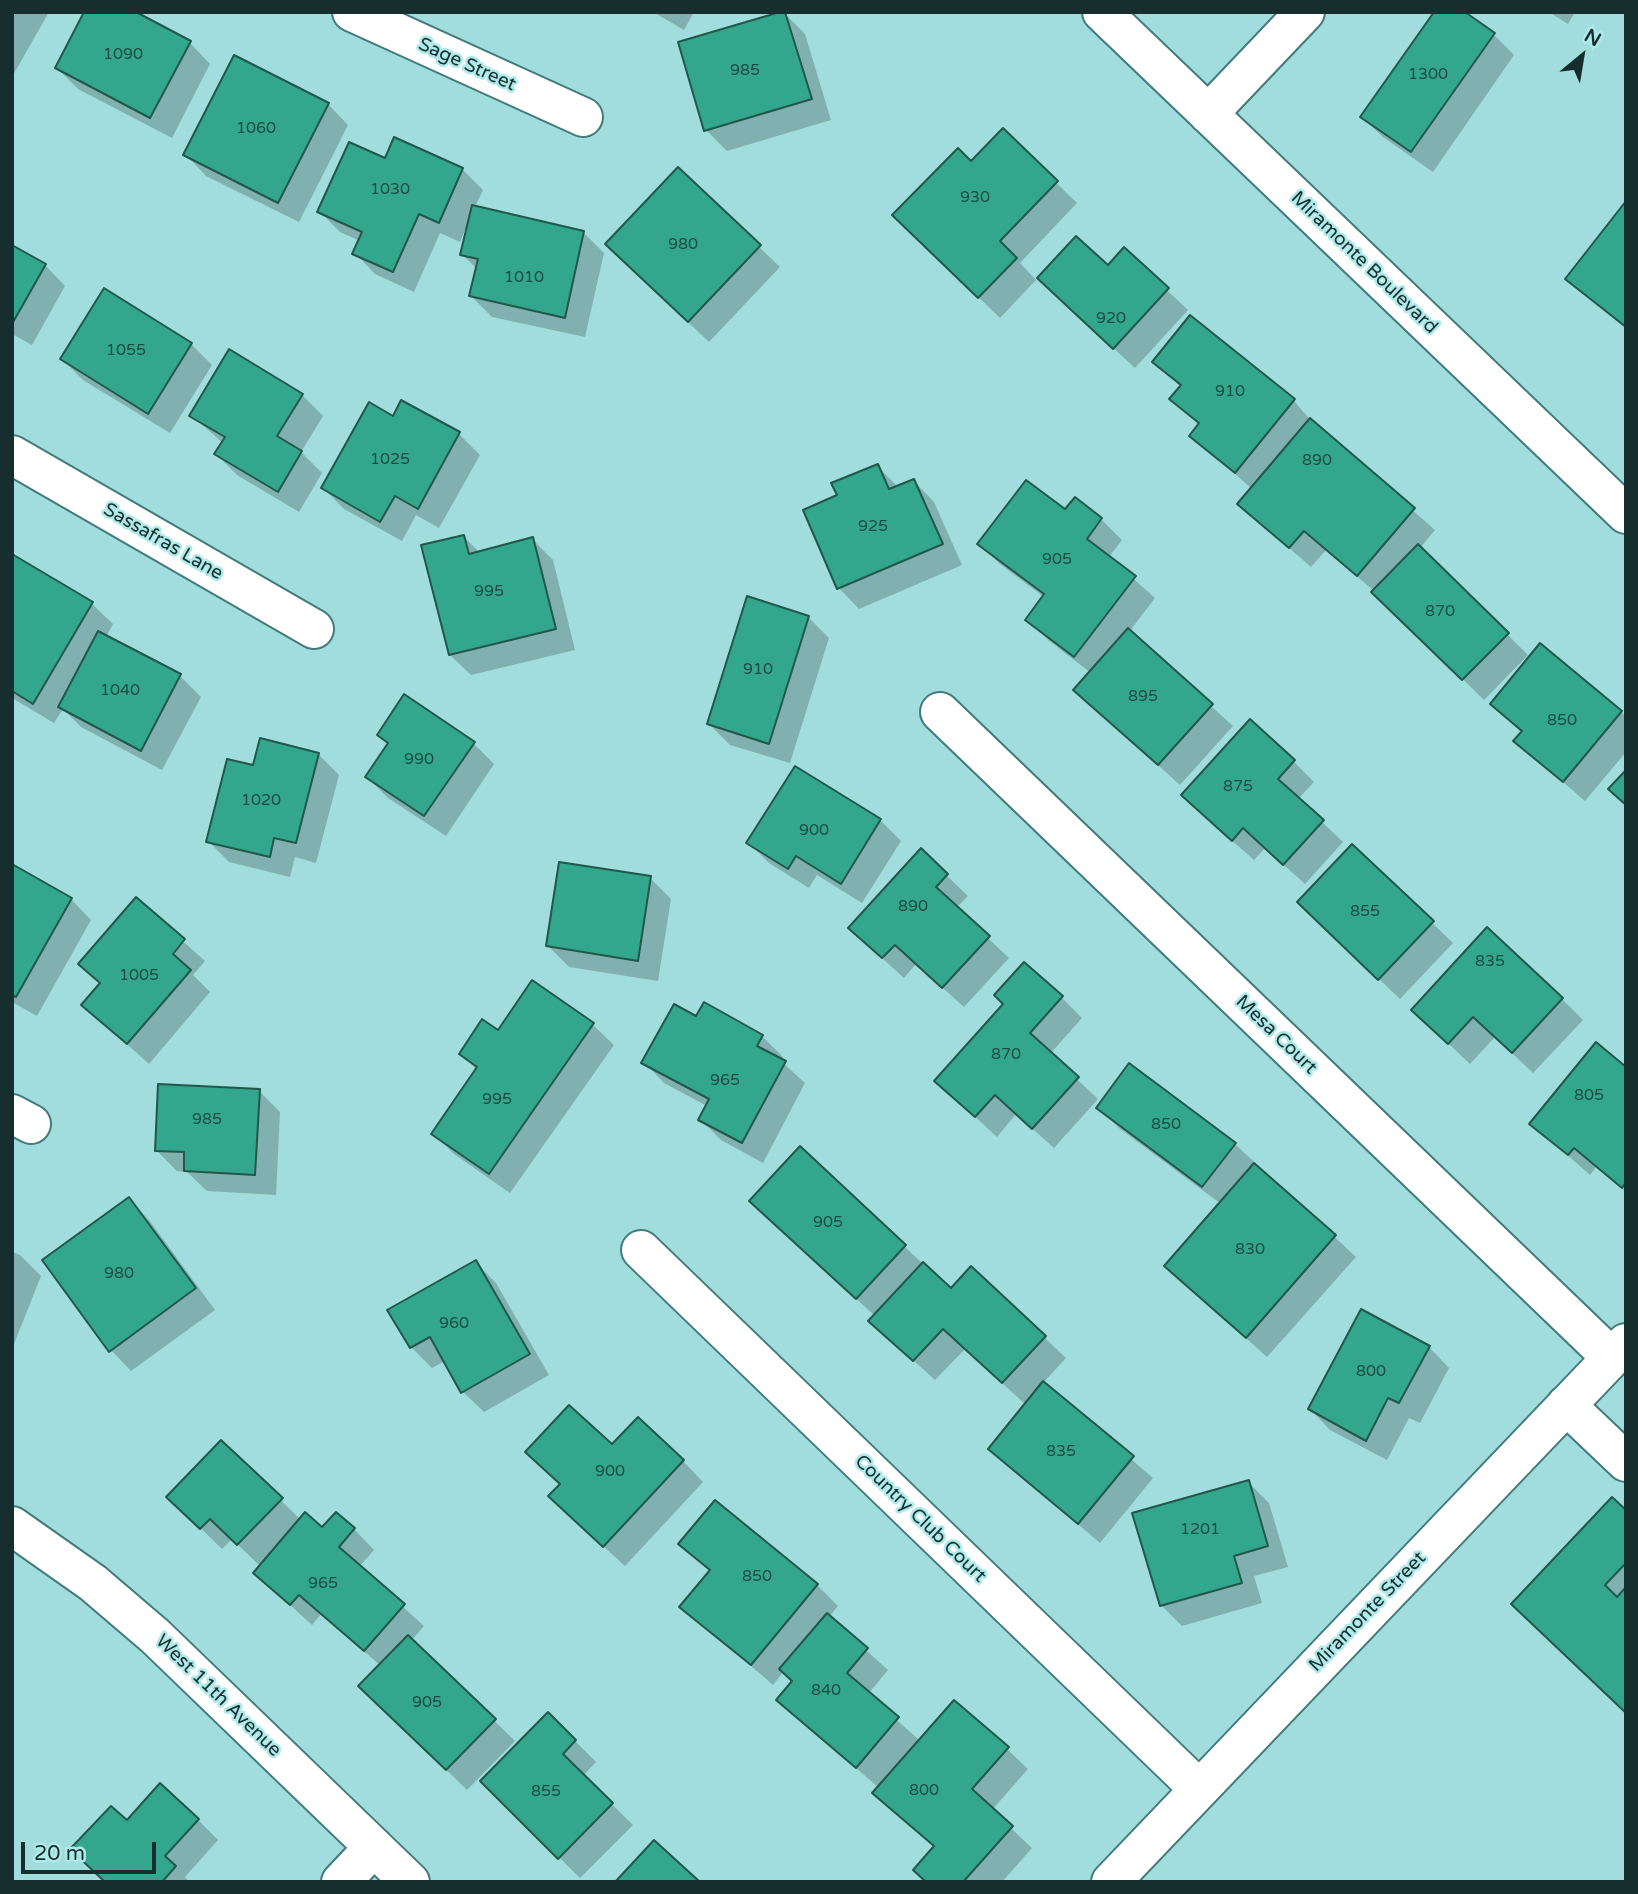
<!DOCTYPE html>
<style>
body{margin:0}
#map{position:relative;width:1638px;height:1894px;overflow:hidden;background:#a1dddc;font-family:"Varela Round",sans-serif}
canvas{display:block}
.frame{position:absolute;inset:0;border:14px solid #162e2e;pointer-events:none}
.north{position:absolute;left:1547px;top:21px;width:70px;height:70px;-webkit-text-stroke:5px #aeeae9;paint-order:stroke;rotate:30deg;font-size:19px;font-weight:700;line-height:28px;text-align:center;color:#162e2e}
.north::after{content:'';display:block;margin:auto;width:24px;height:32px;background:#162e2e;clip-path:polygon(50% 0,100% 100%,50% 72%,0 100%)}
.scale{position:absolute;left:21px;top:1842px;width:135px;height:32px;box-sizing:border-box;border:4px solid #162e2e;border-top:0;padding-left:9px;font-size:21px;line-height:24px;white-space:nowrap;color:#162e2e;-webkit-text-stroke:5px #aeeae9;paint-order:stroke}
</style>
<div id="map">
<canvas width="1638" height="1894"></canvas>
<div class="frame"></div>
<div class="north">N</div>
<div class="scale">20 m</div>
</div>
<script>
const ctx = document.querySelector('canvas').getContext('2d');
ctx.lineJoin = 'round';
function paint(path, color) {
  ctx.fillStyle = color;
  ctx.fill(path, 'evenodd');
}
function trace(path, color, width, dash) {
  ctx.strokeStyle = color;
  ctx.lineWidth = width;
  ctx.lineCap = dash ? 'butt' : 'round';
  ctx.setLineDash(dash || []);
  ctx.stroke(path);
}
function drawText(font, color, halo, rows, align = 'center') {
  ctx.font = font + ' "Varela Round",sans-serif';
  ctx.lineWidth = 5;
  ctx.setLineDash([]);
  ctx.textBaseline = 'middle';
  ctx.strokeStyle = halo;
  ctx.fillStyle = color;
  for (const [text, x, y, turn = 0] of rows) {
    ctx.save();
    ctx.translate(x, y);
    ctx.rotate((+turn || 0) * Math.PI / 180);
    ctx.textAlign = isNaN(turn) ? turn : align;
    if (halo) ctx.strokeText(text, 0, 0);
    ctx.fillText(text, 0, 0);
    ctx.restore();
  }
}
paint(new Path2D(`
 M12,12H49L12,77Z
 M653,12H694L684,30Z
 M1549,12H1575L1568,24Z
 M784,13L805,34L831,120L727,151L706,130Z
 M1494,35L1514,55L1433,172L1383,137L1362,117Z
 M190,43L210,64L172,138L78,89L57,68Z
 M328,104L348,125L299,222L206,176L186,155Z
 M1003,131L1077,203L1020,263L1036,280L1000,318L915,236L971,163Z
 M386,160L462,169L483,190L475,207L583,232L604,253L585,337L492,317L471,296L477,269L462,254L466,227L460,242L440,233L414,292L375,274L355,253L360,241L340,232L320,212Z
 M1626,204V329L1567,279Z
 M12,247L45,265L65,286L32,345L12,334Z
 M759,247L780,267L709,342L628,265Z
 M1124,250L1188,310L1135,368L1060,299L1108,268Z
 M191,344L212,365L170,433L83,380L62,359Z
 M1155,362L1294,401L1313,423L1435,530L1420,548L1528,655L1484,700L1374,591L1326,550L1311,567L1239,504L1252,489L1191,435L1199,425L1171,399L1181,387Z
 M302,395L323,416L301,452L322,473L299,512L237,475L216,454L223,443L191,415Z
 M394,418L459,434L480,455L439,528L416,515L402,541L344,509L323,488Z
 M877,466L898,487L914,481L934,502L962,565L859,609L839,588V496Z
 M1066,512L1101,519L1122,540L1109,557L1155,598L1129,632L1233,726L1180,785L1075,690L1091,673L1048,640L1027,619L1044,597L1000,564L980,544Z
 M464,537L480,553L532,539L553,560L575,650L471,675L450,655Z
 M12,556L92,604L113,624L106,637L180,676L201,697L162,770L81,727L63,709L54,723L12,698Z
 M808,617L829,638L790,763L730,745L709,724Z
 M1492,704L1621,712L1626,717V752L1585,801L1516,741L1522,733Z
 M379,735L473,743L494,764L446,836L388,798L367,777L389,745Z
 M318,754L339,775L316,863L295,857L290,877L229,862L208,841L254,767Z
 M1293,761L1314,782L1298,799L1343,842L1305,884L1265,848L1254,860L1204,816Z
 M880,820L901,841L862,903L817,875L809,888L769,863L749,843Z
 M1352,846L1453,943L1400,999L1320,923Z
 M921,851L968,896L956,908L1009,958L964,1007L916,964L904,978L871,948Z
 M12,866L71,899L91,920L37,1016L12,1002Z
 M650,878L671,899L658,981L569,967L548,946Z
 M137,900L205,961L193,975L210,992L149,1064L83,1005L101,984L81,964Z
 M532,983L593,1025L614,1045L510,1193L454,1154L433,1133L477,1070L461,1053L498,1032Z
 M1061,997L1082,1018L1050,1054L1098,1099L1054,1148L1016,1114L997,1137L958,1101Z
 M1562,999L1583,1020L1533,1073L1495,1037L1470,1064L1413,1010Z
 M697,1018L762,1036L783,1057L781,1061L805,1083L763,1163L721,1140L700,1119L707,1106L664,1083L644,1062Z
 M1626,1069V1192L1596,1167L1590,1175L1532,1124Z
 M259,1091L280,1112L276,1195L207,1191L187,1172L177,1171L156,1150Z
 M1098,1107L1235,1144L1356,1257L1267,1357L1166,1266L1221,1204L1119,1128Z
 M800,1149L951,1290L971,1268L1066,1358L1043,1383L1153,1478L1100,1543L990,1449L1026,1405L965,1349L935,1380L892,1341L875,1316L772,1221Z
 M128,1199L149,1220L215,1310L131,1371L111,1350Z
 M12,1252L20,1255L41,1276L12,1349Z
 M475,1262L496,1283L549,1375L484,1412L463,1392L445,1361L432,1368L411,1347L390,1311Z
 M1429,1347L1449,1368L1420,1423L1409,1418L1387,1460L1330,1430L1310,1409Z
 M221,1442L301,1520L322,1530L354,1529L374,1550L359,1567L424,1626L412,1640L515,1741L467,1790L382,1707L381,1666L321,1614L312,1625L255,1573L261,1567L232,1539L222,1549L189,1517Z
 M612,1447L683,1461L703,1482L625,1566L571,1517Z
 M1248,1482L1269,1503L1288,1567L1254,1576L1262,1603L1182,1626L1161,1605Z
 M1626,1512V1713L1513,1604Z
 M681,1544L817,1585L838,1606L829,1617L888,1670L868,1694L920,1741L1007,1749L1028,1769L992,1810L1032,1848L1002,1882H927L935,1848L874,1793L879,1788L778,1700L794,1682L784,1671L773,1685L682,1606L710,1572Z
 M548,1714L596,1762L583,1776L633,1825L580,1878L482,1781Z
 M198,1820L218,1840L185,1877L190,1882H106L127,1822Z`), '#0003');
const building = new Path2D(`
 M84,12H136L191,41L150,118L55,68Z
 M780,12H785L812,99L704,131L678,42Z
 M1434,12H1465L1495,33L1411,152L1360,117Z
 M234,55L329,103L278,203L183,155Z
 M1003,128L1058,181L1000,241L1017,258L978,298L892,215L958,148L971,161Z
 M394,137L463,168L439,223L419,214L393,272L352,254L362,232L317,212L349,142L385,158Z
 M678,167L761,245L688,322L605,244Z
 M1626,201V327L1565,279Z
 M472,205L584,231L565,318L469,296L478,259L460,255Z
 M1076,236L1108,265L1124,247L1169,288L1113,349L1037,278Z
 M12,245L46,264L12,324Z
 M104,288L192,343L148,414L60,359Z
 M1190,315L1295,399L1235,473L1189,436L1199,423L1169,399L1181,385L1152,362Z
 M229,349L303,394L277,436L302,451L278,492L214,454L225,437L189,416Z
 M401,400L460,432L418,509L395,496L380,522L321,488L369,402L393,416Z
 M1310,418L1415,508L1357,576L1304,531L1289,548L1237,504Z
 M878,464L889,489L914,479L943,544L837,589L803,510L837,495L831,483Z
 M1026,480L1065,509L1075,497L1102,518L1087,539L1136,576L1074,657L1025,620L1044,594L977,544Z
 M464,535L469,554L533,537L556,629L449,655L421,545Z
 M1418,544L1509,633L1462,680L1371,592Z
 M12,554L93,602L33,704L12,691Z
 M747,596L809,616L769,744L707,724Z
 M1128,628L1213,704L1158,765L1073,690Z
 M98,631L181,674L141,751L58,707Z
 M1540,643L1622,711L1563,782L1513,741L1522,731L1490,704Z
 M404,694L475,742L424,816L365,777L388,743L377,735Z
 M1250,719L1295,760L1278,779L1324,820L1283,865L1243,828L1232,841L1181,795Z
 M260,738L319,753L296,843L274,838L270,857L206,842L227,759L253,765Z
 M795,766L881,819L841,884L796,856L788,869L746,843Z
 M1626,770V805L1608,789Z
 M1352,844L1434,921L1378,980L1297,902Z
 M921,848L948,874L936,887L990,936L942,988L895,945L882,958L848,928Z
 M559,862L651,876L638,961L546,946Z
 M12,864L72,898L16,997L12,995Z
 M136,897L185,939L173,954L191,970L127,1044L81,1005L100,983L78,964Z
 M1487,927L1563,998L1512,1053L1473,1017L1448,1044L1411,1010Z
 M1024,962L1063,996L1030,1033L1079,1077L1032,1129L995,1095L975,1117L934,1081L1003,1004L994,995Z
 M532,980L594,1023L489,1174L431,1134L477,1067L459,1054L482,1019L498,1030Z
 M704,1002L763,1035L757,1046L786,1061L742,1143L698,1120L709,1099L641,1063L674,1004L696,1016Z
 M1596,1042L1626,1067V1182L1622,1188L1574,1148L1568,1155L1529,1124Z
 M1129,1063L1236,1143L1202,1187L1096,1108Z
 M158,1084L260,1089L255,1175L184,1171V1152L155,1151Z
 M800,1146L906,1245L856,1299L749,1201Z
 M1254,1163L1336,1235L1246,1338L1164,1266Z
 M129,1197L196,1288L109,1352L42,1260Z
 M476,1260L530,1354L461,1393L430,1337L410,1348L387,1310Z
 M923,1262L951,1288L971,1266L1046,1336L1002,1383L943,1329L913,1361L868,1321Z
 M1361,1309L1430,1346L1399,1403L1388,1398L1366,1441L1308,1409Z
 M1043,1381L1134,1456L1078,1524L988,1449Z
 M569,1405L612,1444L638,1417L684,1460L603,1547L548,1496L560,1484L525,1452Z
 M221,1440L283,1498L237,1545L210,1519L200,1529L166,1497Z
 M1249,1480L1268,1546L1234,1556L1242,1583L1160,1606L1132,1513Z
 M1612,1497L1626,1510V1563L1605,1585L1617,1597L1626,1587V1713L1511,1604Z
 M715,1500L818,1584L751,1665L679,1607L710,1570L678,1544Z
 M305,1512L322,1527L336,1512L355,1528L339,1547L405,1604L364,1651L299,1595L290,1605L253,1573Z
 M827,1613L868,1648L847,1673L899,1717L856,1768L776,1700L792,1681L779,1669Z
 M408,1635L496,1719L446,1770L358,1686Z
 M954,1700L1009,1747L972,1789L1013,1826L963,1882H926L913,1870L934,1846L872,1793Z
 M548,1712L576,1740L563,1754L613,1803L558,1859L480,1781Z
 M160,1783L199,1819L165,1856L176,1866L162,1882H105L70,1849L111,1806L127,1820Z
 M654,1840L700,1882H615Z`);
paint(building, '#33a78e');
trace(building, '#22574b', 2);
const minor = new Path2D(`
 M352,12L583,117
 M1102,12L1626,514
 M1208,114L1305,12
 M12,455L314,629
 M940,712L1612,1358
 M12,1114L31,1124
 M641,1250L1199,1789
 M1566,1405L1626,1462
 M12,1526L93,1583L155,1636L410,1882
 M341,1882L374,1847
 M1111,1882L1626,1343`);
trace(minor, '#427b7b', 42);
trace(minor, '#fff', 38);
drawText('16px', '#1d4c46', null, [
 ["1090",123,55],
 ["985",745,71],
 ["1300",1428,75],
 ["1060",256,129],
 ["1030",390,190],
 ["930",975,198],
 ["980",683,245],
 ["1010",524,278],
 ["920",1111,319],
 ["1055",126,351],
 ["910",1230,392],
 ["1025",390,460],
 ["890",1317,461],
 ["925",873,527],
 ["905",1057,560],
 ["995",489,592],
 ["870",1440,612],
 ["910",758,670],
 ["1040",120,691],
 ["895",1143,697],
 ["850",1562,721],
 ["990",419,760],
 ["875",1238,787],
 ["1020",261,801],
 ["900",814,831],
 ["890",913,907],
 ["855",1365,912],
 ["835",1490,962],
 ["1005",139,976],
 ["870",1006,1055],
 ["965",725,1081],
 ["805",1589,1096],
 ["995",497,1100],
 ["985",207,1120],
 ["850",1166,1125],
 ["905",828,1223],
 ["830",1250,1250],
 ["980",119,1274],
 ["960",454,1324],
 ["800",1371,1372],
 ["835",1061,1452],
 ["900",610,1472],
 ["1201",1200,1530],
 ["850",757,1577],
 ["965",323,1584],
 ["840",826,1691],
 ["905",427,1703],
 ["800",924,1791],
 ["855",546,1792]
]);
drawText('19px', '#162e2e', '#aeeae9', [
 ["Sage Street",467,65,24],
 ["Miramonte Boulevard",1364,263,44],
 ["Sassafras Lane",163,542,30],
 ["Mesa Court",1276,1035,44],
 ["Country Club Court",920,1519,44],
 ["Miramonte Street",1368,1612,-46],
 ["West 11th Avenue",218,1696,44]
]);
</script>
